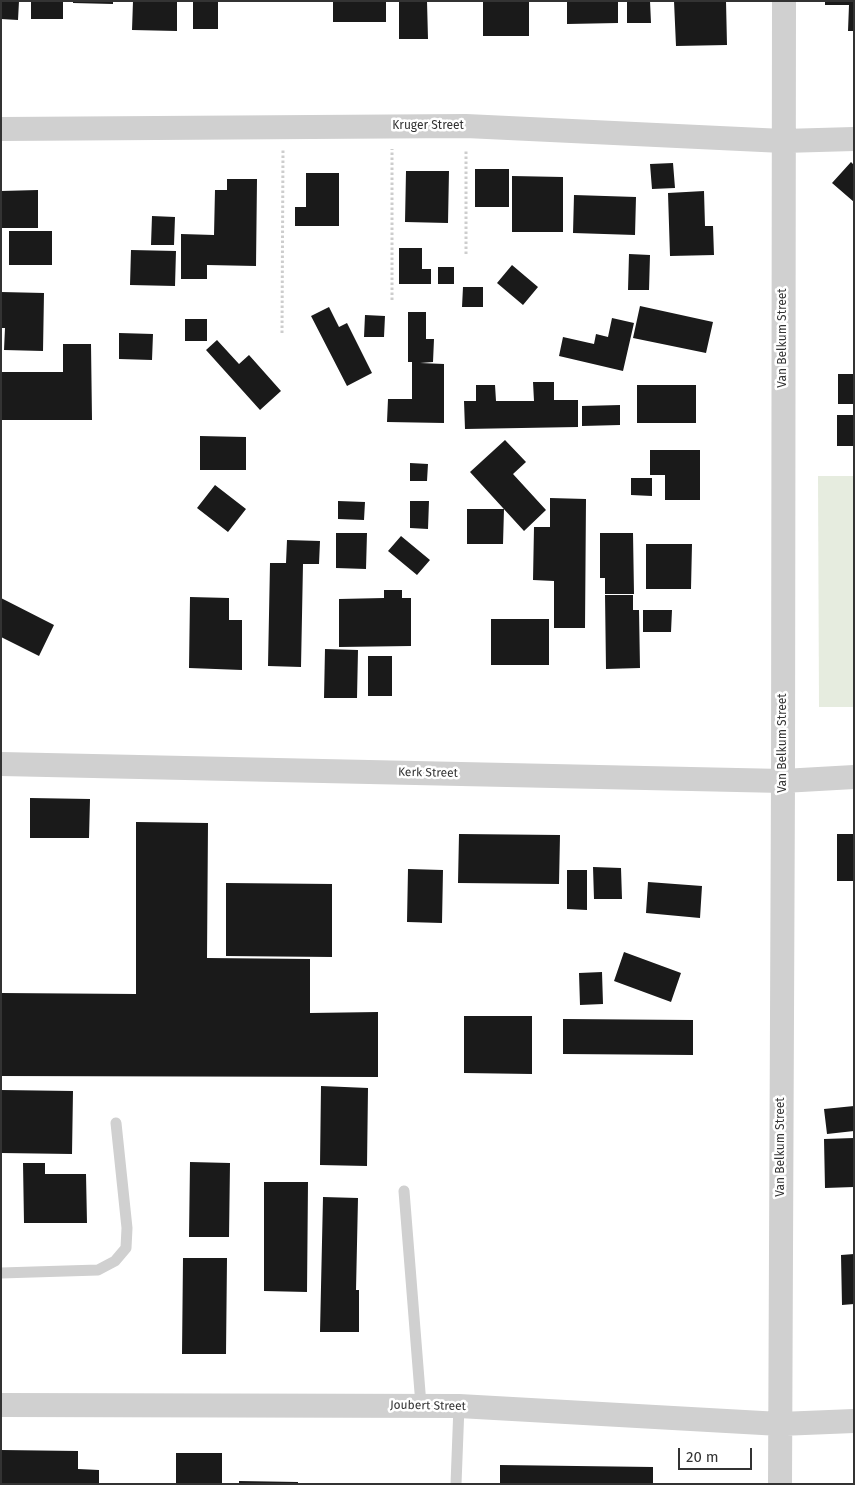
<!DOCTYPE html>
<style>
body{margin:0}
#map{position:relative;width:855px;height:1485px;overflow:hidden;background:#fff;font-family:"Fira Sans",sans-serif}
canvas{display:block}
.frame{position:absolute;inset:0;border:2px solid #333;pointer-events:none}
.scale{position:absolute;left:678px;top:1448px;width:74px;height:22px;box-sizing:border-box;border:2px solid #333;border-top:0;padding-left:6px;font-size:15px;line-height:18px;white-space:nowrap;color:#333;-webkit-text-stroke:4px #fff;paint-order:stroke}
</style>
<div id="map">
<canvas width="855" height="1485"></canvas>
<div class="frame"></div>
<div class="scale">20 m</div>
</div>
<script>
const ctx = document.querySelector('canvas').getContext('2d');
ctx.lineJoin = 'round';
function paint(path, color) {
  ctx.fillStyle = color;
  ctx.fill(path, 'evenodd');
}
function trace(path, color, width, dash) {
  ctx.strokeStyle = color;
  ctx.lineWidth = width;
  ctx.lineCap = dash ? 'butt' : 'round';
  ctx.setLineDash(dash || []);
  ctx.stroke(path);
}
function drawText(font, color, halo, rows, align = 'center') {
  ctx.font = font + ' "Fira Sans",sans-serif';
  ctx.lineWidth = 5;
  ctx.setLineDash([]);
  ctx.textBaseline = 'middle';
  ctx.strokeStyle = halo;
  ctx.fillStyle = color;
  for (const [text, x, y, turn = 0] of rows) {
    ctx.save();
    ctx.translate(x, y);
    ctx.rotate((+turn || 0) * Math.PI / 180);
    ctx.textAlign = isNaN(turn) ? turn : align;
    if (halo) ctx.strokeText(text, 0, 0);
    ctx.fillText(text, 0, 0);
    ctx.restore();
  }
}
paint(new Path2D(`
 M818,476H854V707H819Z`), '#e6ecdf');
paint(new Path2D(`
 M1,1H19L18,20L1,19Z
 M31,1H63V19H31Z
 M73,1H113V4L73,3Z
 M133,1H177V31L132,30Z
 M193,1H218V29H193Z
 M333,1H386V22H333Z
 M399,1H427L428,39H399Z
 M483,1H529V36H483Z
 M567,1H618V23L567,24Z
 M627,1H650L651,23H627Z
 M674,1H726L727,45L676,46Z
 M825,1H854V31H848L849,5H825Z
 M851,162L854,165V202L832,183Z
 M673,163L675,188L652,189L650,164Z
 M475,169H509V207H475Z
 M406,171H449L448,223L405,222Z
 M306,173H339V226H295V207H306Z
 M512,176L563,177V232H512Z
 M227,179H257L256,266L207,265V279H181V234L214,235L215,190H227Z
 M38,190V228H1V191Z
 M704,191L705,226H713L714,255L670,256L668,193Z
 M574,195L636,197L635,235L573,233Z
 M152,216L175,217L174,245H151Z
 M9,231H52V265H9Z
 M399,248H422V269H431V284H399Z
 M131,250L176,251L175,286L130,285Z
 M629,254L650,255L649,290H628Z
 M512,265L538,287L523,305L497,283Z
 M438,267H454V284H438Z
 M463,287H483V307H462Z
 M1,292L44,293L43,351L4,350L5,328H1Z
 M640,306L713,322L706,353L633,338Z
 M329,307L339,327L347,323L372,373L347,386L311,316Z
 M408,312H426V339H434L433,362L420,363L444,364V423L387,422L388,399H412V362H408Z
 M365,315L385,316L384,337H364Z
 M612,318L634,323L623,371L559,356L563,337L594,344L596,334L608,337Z
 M185,319H207V341H185Z
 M119,333L153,334L152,360L119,359Z
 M217,340L239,364L249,355L281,391L260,410L206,350Z
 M63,344H91L92,420H1V372H63Z
 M838,374H854V404H838Z
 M533,382H554V400H578V427L465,429L464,401H476V385H495L496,401H534Z
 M637,385H696V423H637Z
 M620,405V425L582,426V406Z
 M837,415H854V446H837Z
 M200,436L246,437V470H200Z
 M505,440L526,462L513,474L546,510L524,531L470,472Z
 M650,450H700V500H665V475H650Z
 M410,463L428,464L427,481H410Z
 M631,478H652V496L631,495Z
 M215,485L246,509L228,532L197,508Z
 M550,498L586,499L585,628H554V581L533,580L534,527H550Z
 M338,501L365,502L364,520L338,519Z
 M410,501H429L428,529L410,528Z
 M467,509H504L503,544H467Z
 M336,533H367L366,569L336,568Z
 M600,533H633L634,594H605V578H600Z
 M401,536L430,560L417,575L388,551Z
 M287,540L320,541L319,564H303L301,667L268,666L270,563H286Z
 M646,544H692L691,589H646Z
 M384,590H402V598H411V646L339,647V599L384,598Z
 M605,595H633V610H639L640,668L606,669Z
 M190,597L229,598V620H242V670L189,668Z
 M1,598L54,625L39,656L1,637Z
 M643,610H672L671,632H643Z
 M491,619H549V665H491Z
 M325,649L358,650L357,698H324Z
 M368,656H392V696H368Z
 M30,798L90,799L89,838H30Z
 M136,822L208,823L207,958L310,959V1013L378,1012V1077L1,1076V993L136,994Z
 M459,834L560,835L559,884L458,883Z
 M837,834H854V881H837Z
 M593,867L621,868L622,899H594Z
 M408,869L443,870L442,923L407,922Z
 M567,870H587V910L567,909Z
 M648,882L702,886L700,918L646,913Z
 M226,883L332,884V957L226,956Z
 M624,952L681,973L671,1002L614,981Z
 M602,972L603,1004L580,1005L579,973Z
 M464,1016H532V1074L464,1073Z
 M563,1019L693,1020V1055L563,1054Z
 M321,1086L368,1088L367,1166L320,1165Z
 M1,1090L73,1091L72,1154L1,1153Z
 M854,1106V1131L827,1134L824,1109Z
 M854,1138V1187L825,1188L824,1139Z
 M190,1162L230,1163L229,1237H189Z
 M23,1163H45V1174H86L87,1223H24Z
 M264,1182H308L307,1292L264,1291Z
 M323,1197L358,1198L356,1290H359V1332H320Z
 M854,1254V1304L842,1305L841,1255Z
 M183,1258H227L226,1354H182Z
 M1,1450L78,1451V1469L99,1470V1484H1Z
 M176,1453H222V1484H176Z
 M500,1465L653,1467V1484H500Z
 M239,1481L298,1482V1484H239Z`), '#1a1a1a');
trace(new Path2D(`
 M466,254V149
 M392,300V149
 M282,333L283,150`), '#cdcdcd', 3, [2.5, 2.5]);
trace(new Path2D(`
 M404,1191L421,1405
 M1,1273L98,1270L115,1261L126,1248L127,1228L116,1123
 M456,1484L459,1406`), '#d0d0d0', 11);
trace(new Path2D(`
 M1,129L466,126L783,141L854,139
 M1,764L783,781L854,777
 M1,1405L459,1406L780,1424L854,1421
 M780,1484L783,781L784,1`), '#d0d0d0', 24);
drawText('12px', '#333', '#fff', [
 ["Kruger Street",428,126],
 ["Van Belkum Street",783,338,-90],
 ["Van Belkum Street",783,743,-90],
 ["Kerk Street",428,773,1],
 ["Van Belkum Street",781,1147,-90],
 ["Joubert Street",428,1406,1]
]);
</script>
